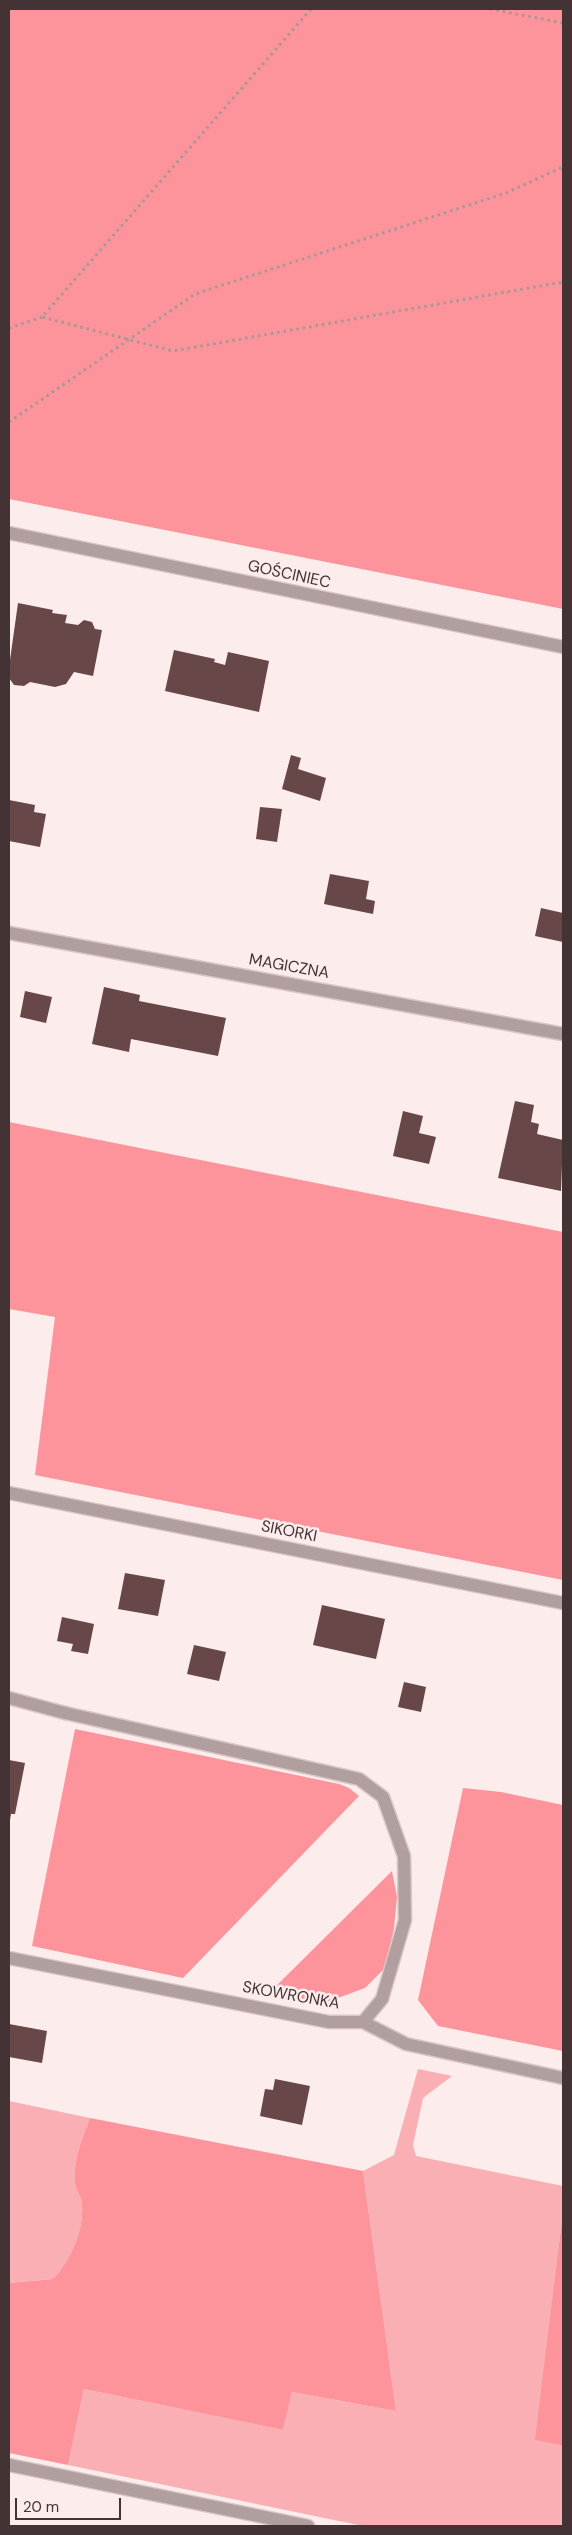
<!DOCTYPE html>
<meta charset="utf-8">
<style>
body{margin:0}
#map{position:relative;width:572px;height:2535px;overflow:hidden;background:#fcecec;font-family:"DM Sans",sans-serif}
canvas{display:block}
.frame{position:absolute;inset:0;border:10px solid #433334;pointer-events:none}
.scale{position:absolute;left:15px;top:2498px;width:106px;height:22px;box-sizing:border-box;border:2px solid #433334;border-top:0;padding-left:6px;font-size:15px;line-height:18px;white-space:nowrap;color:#433334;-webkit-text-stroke:4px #fcecec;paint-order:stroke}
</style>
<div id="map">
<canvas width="572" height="2535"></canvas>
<div class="frame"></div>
<div class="scale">20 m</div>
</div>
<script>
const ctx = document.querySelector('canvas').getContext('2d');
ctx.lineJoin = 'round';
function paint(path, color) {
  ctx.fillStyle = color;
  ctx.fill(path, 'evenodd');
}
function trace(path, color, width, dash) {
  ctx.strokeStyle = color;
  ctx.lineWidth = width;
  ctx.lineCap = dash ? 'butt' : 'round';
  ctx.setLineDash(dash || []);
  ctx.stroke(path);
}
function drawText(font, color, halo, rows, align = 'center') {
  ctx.font = font + ' "DM Sans",sans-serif';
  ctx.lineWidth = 5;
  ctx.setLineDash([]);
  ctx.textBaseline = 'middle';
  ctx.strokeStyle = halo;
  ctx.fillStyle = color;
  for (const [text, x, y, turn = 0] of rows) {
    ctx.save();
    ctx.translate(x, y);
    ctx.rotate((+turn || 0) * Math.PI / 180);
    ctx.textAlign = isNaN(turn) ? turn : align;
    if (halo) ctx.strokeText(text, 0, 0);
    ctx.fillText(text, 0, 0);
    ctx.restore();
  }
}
paint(new Path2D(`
 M418,2069L452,2076L423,2098L413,2145L416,2156L563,2186V2211L536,2440L563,2446V2526H363L68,2465L84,2389L283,2430L292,2392L396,2411L363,2171L394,2155Z
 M9,2101L90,2118C82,2139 73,2160 75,2182C75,2190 82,2197 82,2204C84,2232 71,2260 53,2279L9,2283Z`), '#f9afb3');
paint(new Path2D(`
 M9,9H563V609L9,499Z
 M9,1122L563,1232V1580L35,1475L55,1317L9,1309Z
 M75,1729L339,1784L349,1788L359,1796L183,1978L32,1946Z
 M463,1788L501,1792L563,1805V2051L438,2026L418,2000Z
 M392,1871L397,1897L394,1928L385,1968L365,1988L327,2002L267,1995Z
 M90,2118L363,2171L396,2411L292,2392L283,2430L84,2389L68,2465L9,2453V2283L53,2279C71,2260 84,2231 82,2204C82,2197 75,2190 75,2182C73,2160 82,2139 90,2118Z
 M563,2211V2446L535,2440Z`), '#fe949b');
paint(new Path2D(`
 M18,603L53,610L52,613L67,615L65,623L78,625L84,620L92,622L95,629L102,630L93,676L74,672L66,684L55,687L30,682L24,686L14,685L9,678V667Z
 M174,650L215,659L214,662L225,665L228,652L269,661L259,712L165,691Z
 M291,755L301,758L298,769L326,778L320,801L282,789Z
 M9,800L35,805L34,812L46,814L40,847L9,841Z
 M260,807L282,809L277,842L256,839Z
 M330,874L369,881L366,899L375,901L373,914L324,904Z
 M541,908L563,913V942L535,936Z
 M104,987L140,995L139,1001L226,1018L218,1056L131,1039L129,1052L92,1044Z
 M25,991L52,997L46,1023L20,1017Z
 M515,1101L534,1105L531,1122L539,1124L537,1134L563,1140L561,1191L498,1178Z
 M403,1111L423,1116L419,1133L436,1137L429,1164L393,1156Z
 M125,1573L165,1580L158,1616L118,1609Z
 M322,1605L385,1619L376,1659L313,1645Z
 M62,1617L94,1624L88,1654L71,1651L73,1644L57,1641Z
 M194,1645L226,1652L219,1681L187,1674Z
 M404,1682L426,1687L421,1712L398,1707Z
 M9,1760L25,1763L15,1814H11L10,1820Z
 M9,2024L47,2031L42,2063L9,2057Z
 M275,2079L310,2086L302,2125L260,2116L265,2089L273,2090Z`), '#684749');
const lane = new Path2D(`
 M65,1713L359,1779L383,1797L404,1856L405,1920L382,1999L363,2022`);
const street = new Path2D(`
 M9,533L563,647
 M9,933L563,1034
 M9,1493L563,1603
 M9,1698L65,1713
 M9,1958L329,2022H363L406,2044L563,2078
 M9,2465L308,2526`);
trace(lane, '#d7c7c7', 15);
trace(street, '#d7c7c7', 15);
trace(new Path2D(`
 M311,9L42,317L173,351L563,282
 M490,9L563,23
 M9,328L42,317
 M9,422L195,294L506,193L563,167`), '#a79798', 3, [2.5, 4]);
trace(lane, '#b19fa0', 12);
trace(street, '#b19fa0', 12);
drawText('16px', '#433334', '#fcecec', [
 ["GOŚCINIEC",289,575,12],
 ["MAGICZNA",289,967,10],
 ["SIKORKI",289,1532,11],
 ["SKOWRONKA",291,1996,10]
]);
</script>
